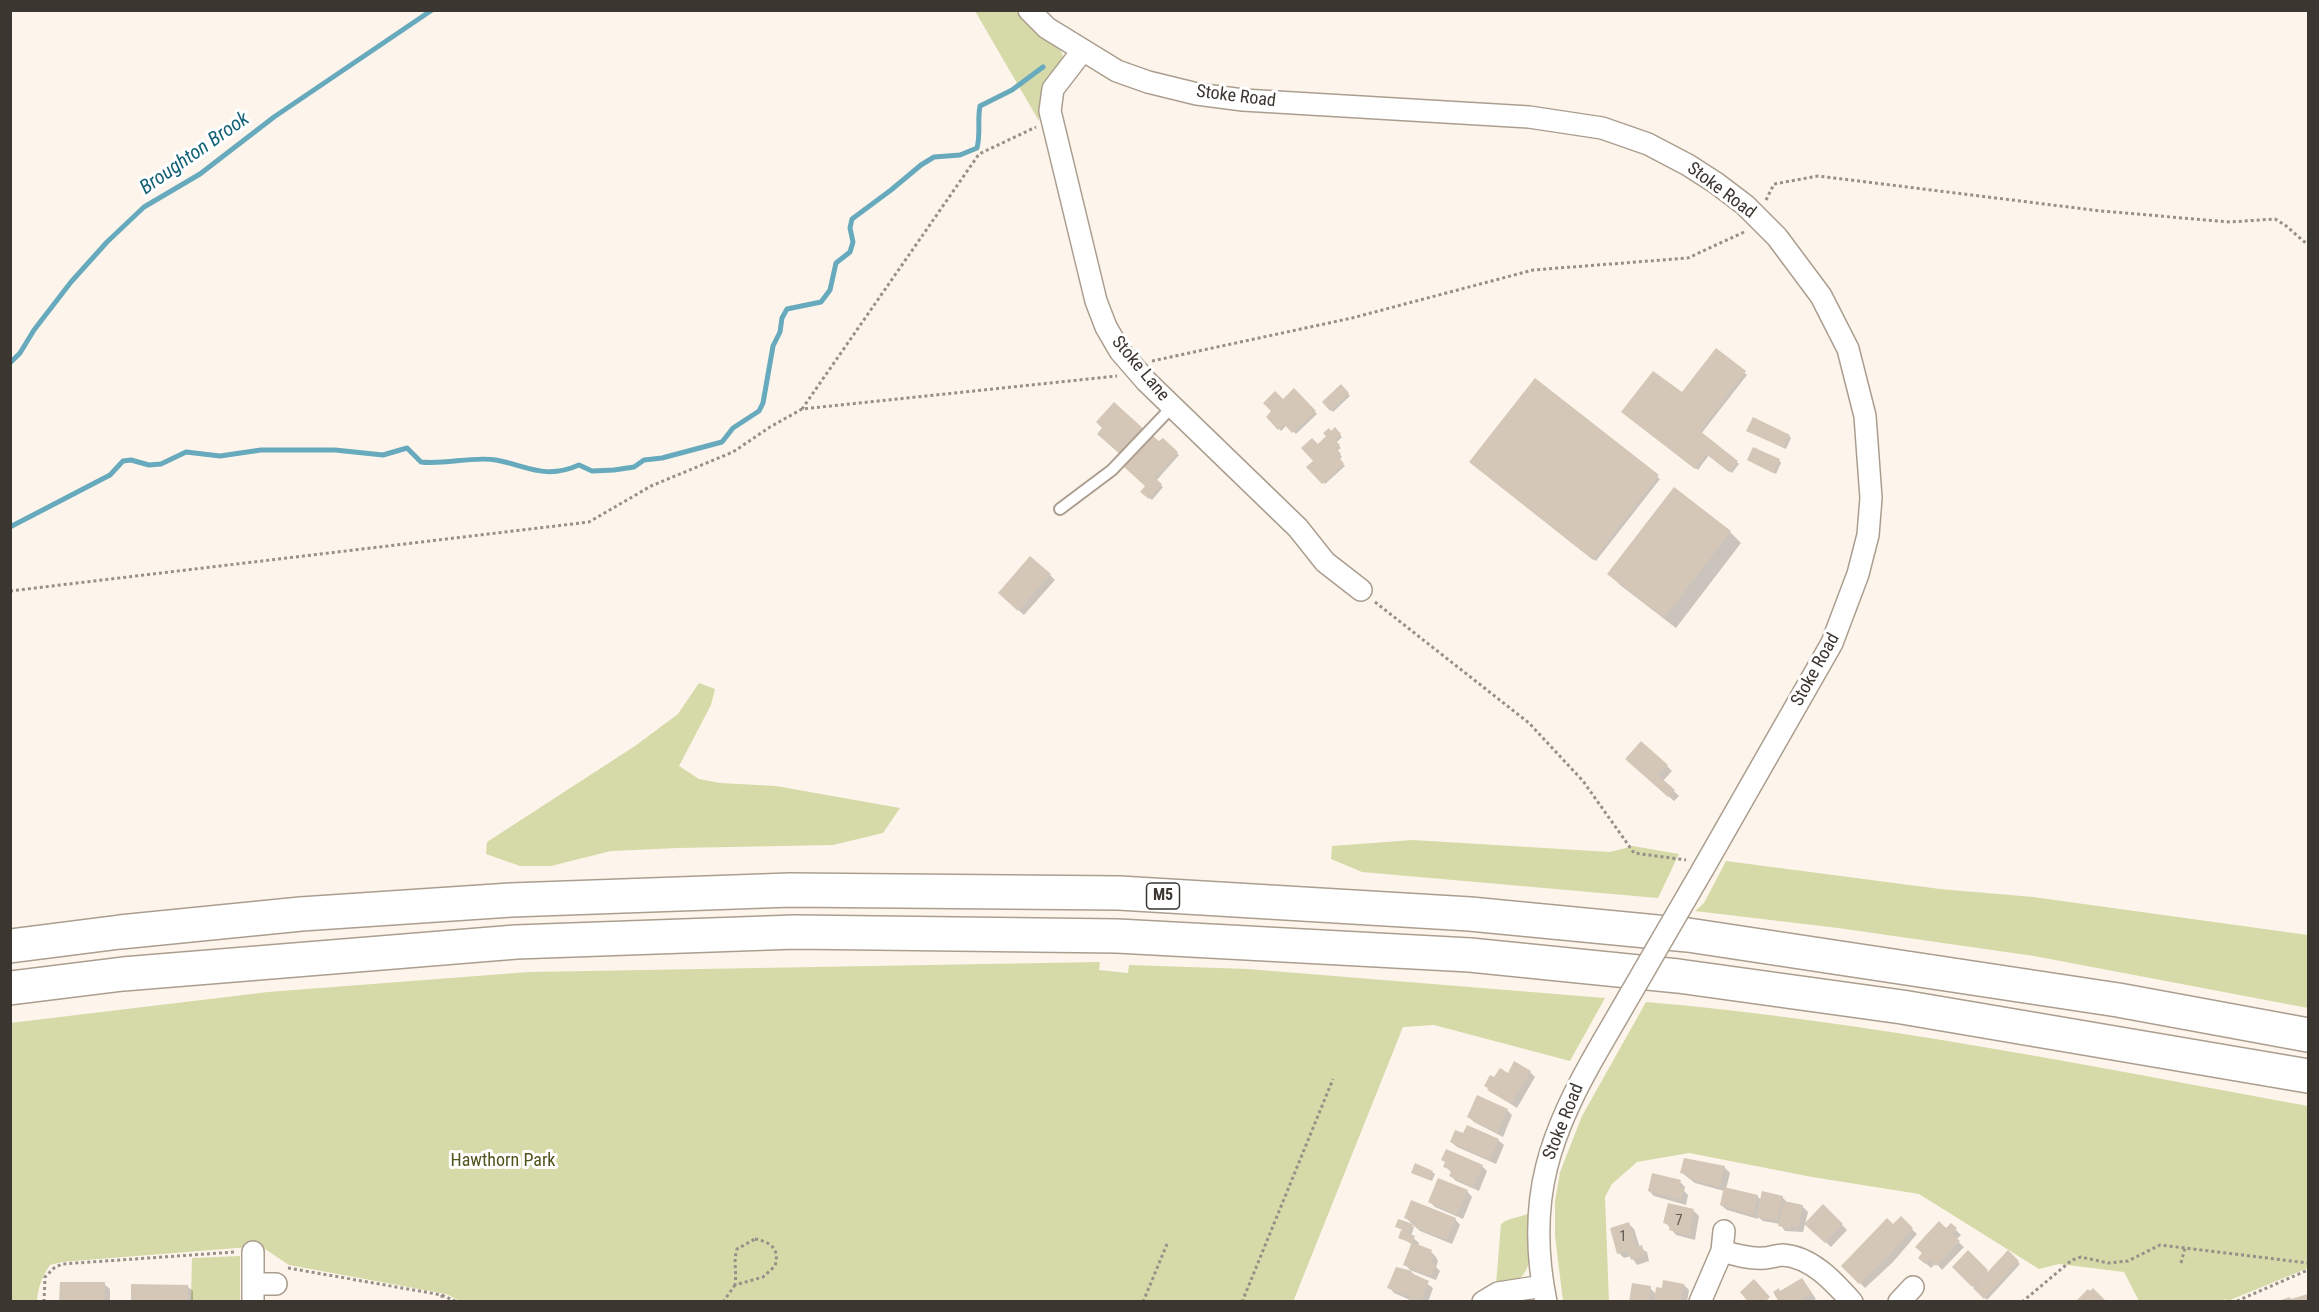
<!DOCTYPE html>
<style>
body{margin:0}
#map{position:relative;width:2319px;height:1312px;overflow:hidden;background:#fdf5eb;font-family:"Roboto Condensed",sans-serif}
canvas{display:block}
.frame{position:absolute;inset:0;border:12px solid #3b3630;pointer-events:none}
</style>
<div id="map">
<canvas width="2319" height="1312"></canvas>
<div class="frame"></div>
</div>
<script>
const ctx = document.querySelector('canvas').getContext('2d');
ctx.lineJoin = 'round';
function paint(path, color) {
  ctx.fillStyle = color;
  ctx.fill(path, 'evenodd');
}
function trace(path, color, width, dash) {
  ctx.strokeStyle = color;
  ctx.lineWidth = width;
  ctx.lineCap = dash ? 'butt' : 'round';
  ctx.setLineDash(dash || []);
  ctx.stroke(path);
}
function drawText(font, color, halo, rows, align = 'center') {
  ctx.font = font + ' "Roboto Condensed",sans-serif';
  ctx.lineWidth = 6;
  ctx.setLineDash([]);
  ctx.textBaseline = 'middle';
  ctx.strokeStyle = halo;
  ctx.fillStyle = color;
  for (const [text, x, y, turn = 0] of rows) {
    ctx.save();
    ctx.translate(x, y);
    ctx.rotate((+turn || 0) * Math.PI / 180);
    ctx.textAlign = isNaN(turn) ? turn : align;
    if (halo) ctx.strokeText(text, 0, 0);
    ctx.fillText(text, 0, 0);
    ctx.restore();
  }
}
paint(new Path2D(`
 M975,11H1015L1059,46L1063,56L1061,68L1048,85L1039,105V121Z
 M699,683L715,689L711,705L679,766L699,779L720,783L776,786L900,808L883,833L833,845L678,848L611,851L551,866H520L486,854L487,842L635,746L678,714Z
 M1413,840L1610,852L1633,846L1679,854L1658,898L1362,872L1331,859L1332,846Z
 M1726,861L1940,889L2033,897L2308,935V1008L2034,956L1838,928L1695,911L1704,903Z
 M1100,962L1099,970L1128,973L1129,965L1248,969L1605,998L1570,1061L1434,1025L1403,1027L1293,1302H462L446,1294L289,1265L265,1249L249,1247L62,1262L50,1265C42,1277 38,1287 37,1301H11L10,1023L268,992L529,972Z
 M1646,1002C1869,1021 2089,1066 2308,1106V1268L2228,1301L2225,1299L2218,1302L2139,1301L2124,1272L2059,1264L2039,1269L1919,1194L1812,1177L1689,1153L1637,1162L1612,1184L1605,1197L1609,1301H1563L1555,1236V1201L1560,1172L1582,1116Z
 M1530,1213C1530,1232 1537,1272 1515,1281C1509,1283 1501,1283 1496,1284L1501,1224C1510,1217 1520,1218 1530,1213Z
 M240,1256V1301H191L192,1258Z`), '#d5daa8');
paint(new Path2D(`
 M1717,350L1747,375L1701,434L1739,464L1732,473L1709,455L1698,470L1626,414L1682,395Z
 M1535,380L1660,479L1596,561L1473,464Z
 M1341,386L1350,396L1333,412L1324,402Z
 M1294,391L1317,414L1296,434L1287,425L1281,431L1268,417Z
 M1335,429L1342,437L1336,443L1341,448L1337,451L1342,457L1339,460L1345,466L1325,484L1309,467L1315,461L1318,446Z
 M1750,432L1789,436L1791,438L1786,449Z
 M1163,440L1179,455L1156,481L1163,487L1152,500L1142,492L1147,486L1160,443Z
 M1748,460H1779L1781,463L1776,474Z
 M1730,532L1741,543L1676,628L1620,585L1609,574Z
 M1050,575L1055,580L1024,615L1005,598Z
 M1632,764L1667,766L1672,771L1663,781L1679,796L1674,801Z
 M1530,1072L1535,1077L1517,1108L1489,1090L1495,1080L1508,1075Z
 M1507,1110L1512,1115L1503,1137L1474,1122L1469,1117Z
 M1498,1140L1504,1145L1496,1164L1457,1147L1451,1142Z
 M1445,1166H1482L1487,1171L1479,1191L1456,1181L1451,1176L1452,1173Z
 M1725,1168L1730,1173L1726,1189L1757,1196L1761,1200L1782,1197L1788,1203L1803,1207L1808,1212L1803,1232L1785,1231L1780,1224L1763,1221L1758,1217V1219L1727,1210L1721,1205L1724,1191L1695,1183L1682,1173Z
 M1432,1172L1435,1174L1432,1181L1415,1174Z
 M1680,1182L1685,1187L1684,1191L1688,1195L1686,1205L1654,1196L1649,1191Z
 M1467,1191L1472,1197L1463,1219L1435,1207L1430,1202Z
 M1823,1206L1847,1230L1831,1247L1806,1224Z
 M1694,1211L1699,1216L1695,1240L1676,1235L1665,1222Z
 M1406,1218L1455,1219L1460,1225L1452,1244L1420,1231Z
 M1901,1219L1917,1234L1893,1262L1865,1288L1843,1266Z
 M1399,1220L1414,1227L1411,1236L1419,1243L1418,1246L1431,1252L1436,1257L1438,1261L1436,1267L1440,1271L1436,1280L1410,1270L1405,1264L1413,1245L1400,1237L1403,1230L1399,1228Z
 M1629,1224L1634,1229L1640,1248L1647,1252L1649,1261L1637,1265L1631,1256L1624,1258L1619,1253Z
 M1951,1225L1961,1235L1956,1240L1964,1247L1942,1270L1936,1263L1931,1268L1920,1258Z
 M1968,1253L1989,1273L2008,1253L2020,1264L1987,1300L1954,1267Z
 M1411,1272L1433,1288L1428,1302H1409L1410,1300L1394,1293L1389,1287Z
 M1802,1279L1816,1299L1811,1302H1781L1780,1292Z
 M104,1284L110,1289V1302H61Z
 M1684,1285L1689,1290L1687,1302H1630L1650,1288L1656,1294Z
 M187,1286L193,1291V1302H132Z`), '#0003');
trace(new Path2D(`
 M10,363L20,353L34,330L71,282L107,242L144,207L200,174L274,117L432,10
 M10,527L110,475L123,461L131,460L149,465L161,464L186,452L220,456L261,450H335L383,455L407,448L421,462C445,465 472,456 496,460C528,466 545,480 579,465L592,471L614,470L634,467L644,460L662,458L722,442L733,428L759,411L763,403L773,346L780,332L782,318L787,309L821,302L830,290L836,263L850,252L853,242L850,228L852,219L891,190L921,165L934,157L960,155L977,148C981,132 977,122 980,106L1012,90L1043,67`), '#68aabd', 5);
paint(new Path2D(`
 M1716,348L1746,371L1700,431L1738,461L1729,472L1706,454L1695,469L1621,412L1653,371L1682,392Z
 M1535,378L1659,475L1593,560L1469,462Z
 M1341,384L1349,393L1330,411L1322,402Z
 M1294,388L1316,411L1292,433L1284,424L1278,430L1266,417L1271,411L1263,403L1275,391L1283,399Z
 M1114,402L1145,430L1122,456L1097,434L1102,428L1096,422Z
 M1753,417L1790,435L1784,448L1746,431Z
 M1335,427L1341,434L1335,440L1340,445L1336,448L1341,454L1338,457L1344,463L1322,484L1306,467L1313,461L1301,448L1312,438L1318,444L1326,436L1323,433L1329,428L1331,431Z
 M1152,435L1159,441L1163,438L1178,452L1155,478L1162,484L1149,499L1140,492L1145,486L1124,467Z
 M1753,447L1780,459L1773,473L1747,460Z
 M1674,487L1731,531L1664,618L1607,574Z
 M1030,556L1051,574L1018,611L998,593Z
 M1641,741L1668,765L1658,775L1675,790L1668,797L1625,759Z
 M1514,1061L1531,1071L1511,1104L1487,1090L1488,1088L1484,1086L1490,1075L1494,1077L1500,1068L1508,1073Z
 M1477,1095L1508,1109L1497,1133L1467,1117Z
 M1467,1125L1499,1139L1490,1160L1450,1142L1455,1130L1463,1133Z
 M1446,1149L1483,1165L1474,1187L1449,1176L1452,1170L1443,1167L1445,1162L1441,1160Z
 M1684,1158L1725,1166L1720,1187L1699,1182L1688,1178L1689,1175L1680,1173Z
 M1415,1163L1433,1171L1429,1180L1411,1173Z
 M1652,1173L1681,1180L1679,1187L1684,1188L1681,1200L1648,1191Z
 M1438,1178L1468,1190L1457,1215L1428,1202Z
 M1724,1187L1758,1195L1753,1215L1720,1205Z
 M1762,1191L1783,1196L1777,1220L1756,1217Z
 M1411,1200L1456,1218L1447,1240L1413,1226L1415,1222L1404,1218Z
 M1784,1201L1803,1205L1798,1228L1791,1226V1229L1778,1226Z
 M1668,1203L1694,1209L1690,1236L1669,1230L1670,1225L1663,1223Z
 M1823,1204L1843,1224L1825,1243L1804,1224Z
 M1901,1216L1913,1228L1888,1257L1859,1284L1841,1266L1887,1218L1893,1224Z
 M1398,1219L1413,1224L1409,1232L1395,1227Z
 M1939,1221L1946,1228L1951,1223L1957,1228L1952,1234L1960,1241L1936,1266L1930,1260L1925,1264L1918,1258L1922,1253L1915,1247Z
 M1629,1222L1637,1247L1642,1245L1645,1256L1631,1260L1628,1251L1617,1254L1610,1228Z
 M1401,1230L1415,1236L1412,1243L1398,1238Z
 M1412,1242L1432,1250L1431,1253L1434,1254L1431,1262L1436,1264L1431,1276L1403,1265Z
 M1968,1250L1988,1270L1972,1287L1952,1267Z
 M2008,1250L2019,1261L1984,1299L1973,1288Z
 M1396,1267L1412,1271L1411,1273L1429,1281L1421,1302H1408L1410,1297L1387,1288Z
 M1802,1278L1812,1293L1798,1302H1779L1773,1292L1779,1288L1780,1291Z
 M1754,1279L1770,1297L1765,1302H1748L1740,1292Z
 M1663,1280L1684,1284L1681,1302H1654L1656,1287L1662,1288Z
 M60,1282H105V1302H59Z
 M1632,1283L1651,1286L1648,1302H1629Z
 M131,1284L188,1285V1302H131Z
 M2093,1288L2107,1302H2075L2088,1289L2090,1291Z
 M2308,1294V1302H2275L2290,1297L2291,1299Z`), '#d4c7b7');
const service = new Path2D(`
 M1060,509L1112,470L1172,407`);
const minor = new Path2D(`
 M1029,10L1047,28L1117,71L1148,82L1197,94L1243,100L1529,117L1602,128L1648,144L1688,165L1716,183L1745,205L1777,237L1821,296L1848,349L1865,416L1871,498L1868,535L1858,574L1832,643L1703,869
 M1083,50L1053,89L1050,111L1096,301L1106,327L1120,351L1146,381L1298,528L1325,562L1361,590
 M1722,1251C1736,1255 1750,1259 1764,1258C1770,1258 1777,1255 1783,1255C1812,1257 1834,1282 1852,1302
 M253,1284H276
 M253,1302V1252
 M1483,1302L1498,1293L1543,1286
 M1546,1302C1525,1198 1550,1132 1602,1043
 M1700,1302L1722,1251L1724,1231
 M1899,1302L1913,1287`);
const motorway = new Path2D(`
 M10,946L120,932L301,914L511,900L790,890L1119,893L1470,914L1688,935L2118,1000L2308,1035
 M10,988L123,974L516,942L795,932L1117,936L1470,955L1678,976L1902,1007L2308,1076`);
trace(service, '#ab9e8f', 14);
trace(minor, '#ab9e8f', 24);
trace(motorway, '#ab9e8f', 36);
trace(new Path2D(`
 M1766,200L1774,184L1818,176L2101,211L2230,222L2275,219L2285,225L2308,245
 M1152,361L1352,318L1533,270L1688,258L1744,232
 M802,409L979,154L1036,127
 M10,591L589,522L651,486L733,452L770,427L802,409L1117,376
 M1375,602L1529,723L1583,781L1634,853L1686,860
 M755,1239C771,1242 780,1249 775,1266L763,1277L735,1285C737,1272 733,1261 737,1249Z
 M2181,1263L2185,1248L2308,1263
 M288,1268L442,1295V1302
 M442,1295L457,1302
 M2237,1301L2308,1270
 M44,1302L45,1277L54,1268L62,1264L235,1252
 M723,1302L735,1285
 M1143,1302L1167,1244
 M1242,1302L1333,1079
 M2022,1302L2072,1260L2081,1257L2108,1263L2128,1261L2160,1245L2185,1248`), '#979088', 3, [3, 3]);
trace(service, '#fff', 10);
trace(minor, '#fff', 21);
trace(motorway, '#fff', 33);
const minorBridge = new Path2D(`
 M1602,1043L1703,869`);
trace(minorBridge, '#ab9e8f', 24, []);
trace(minorBridge, '#fff', 21);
drawText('15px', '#615a52', null, [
 ["7",1679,1221],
 ["1",1623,1237]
]);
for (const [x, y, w] of [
 [1163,896,33]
]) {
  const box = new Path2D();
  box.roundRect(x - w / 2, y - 13, w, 26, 4.5);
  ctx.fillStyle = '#fff';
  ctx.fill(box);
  trace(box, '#3b3630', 1.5);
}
drawText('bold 16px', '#3b3630', null, [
 ["M5",1163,896]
]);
drawText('18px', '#3b3630', '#fff', [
 ["Stoke Road",1236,97,7],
 ["Stoke Road",1721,191,37],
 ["Stoke Lane",1140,369,50],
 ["Stoke Road",1816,670,-61],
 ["Stoke Road",1564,1122,-68]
]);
drawText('18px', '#51541c', '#fff', [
 ["Hawthorn Park",503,1161]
]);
drawText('italic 20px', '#126176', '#fff', [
 ["Broughton Brook",195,154,-35]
]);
</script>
